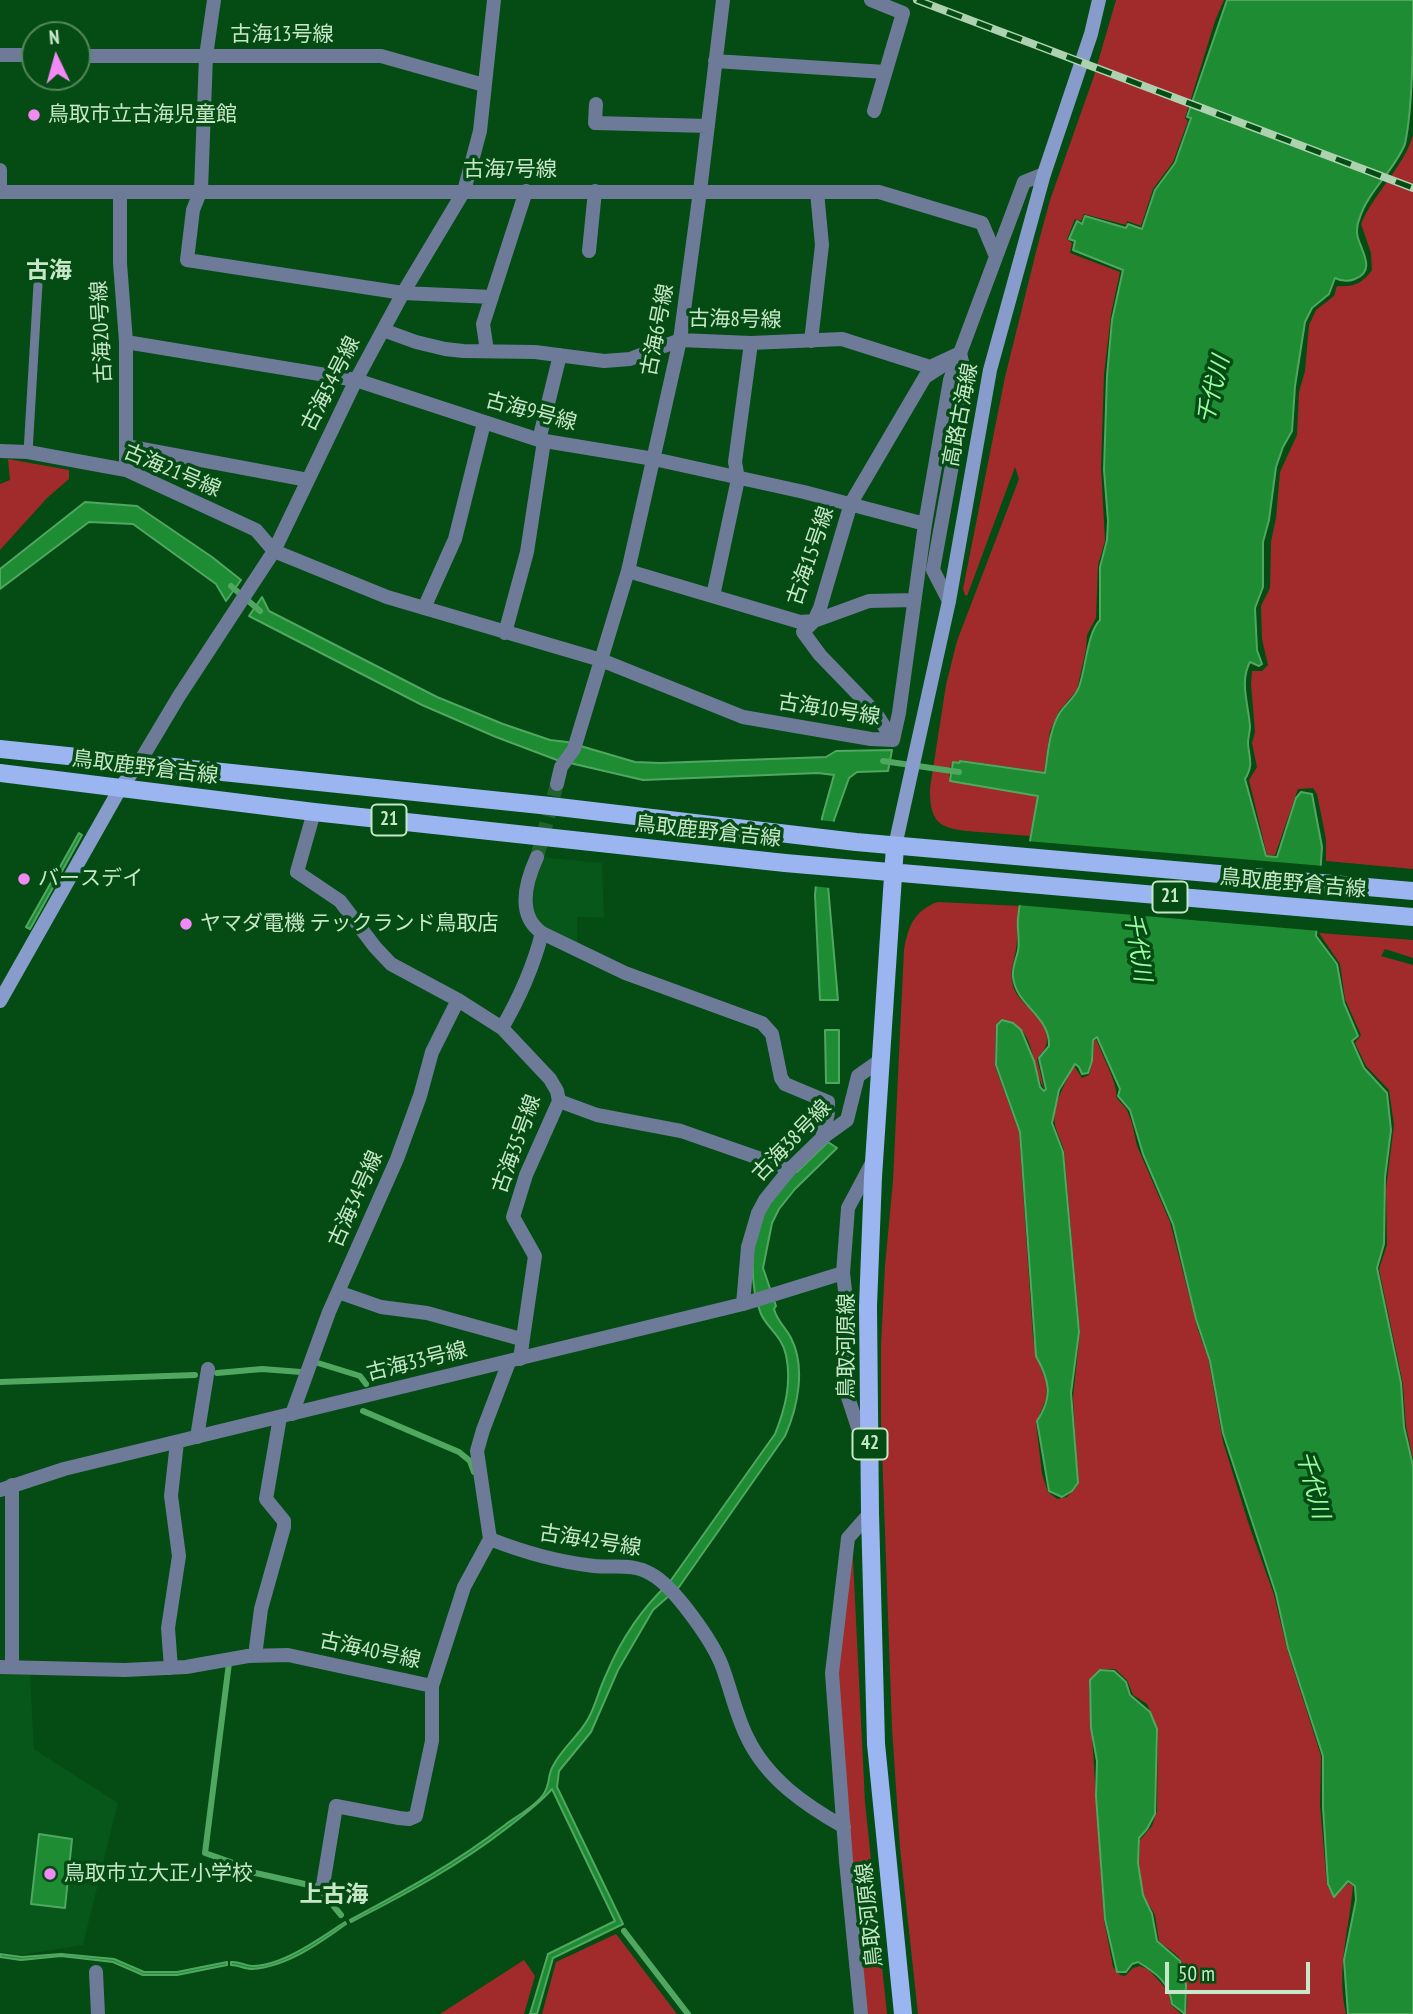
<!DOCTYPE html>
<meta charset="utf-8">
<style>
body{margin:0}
#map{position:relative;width:1413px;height:2014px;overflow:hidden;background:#044b14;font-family:"PT Sans Narrow",sans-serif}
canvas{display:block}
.north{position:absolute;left:21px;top:21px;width:70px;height:70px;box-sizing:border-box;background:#044b14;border:2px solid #52895c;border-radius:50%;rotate:355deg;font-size:19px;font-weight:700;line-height:28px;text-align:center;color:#c8e7c8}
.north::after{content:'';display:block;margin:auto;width:24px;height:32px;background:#f18af5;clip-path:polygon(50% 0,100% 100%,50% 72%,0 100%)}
.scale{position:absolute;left:1165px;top:1962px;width:145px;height:32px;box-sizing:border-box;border:4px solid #c8e7c8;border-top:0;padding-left:9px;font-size:21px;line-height:24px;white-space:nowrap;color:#c8e7c8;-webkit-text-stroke:5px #044b14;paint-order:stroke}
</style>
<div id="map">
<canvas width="1413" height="2014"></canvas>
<div class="north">N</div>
<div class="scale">50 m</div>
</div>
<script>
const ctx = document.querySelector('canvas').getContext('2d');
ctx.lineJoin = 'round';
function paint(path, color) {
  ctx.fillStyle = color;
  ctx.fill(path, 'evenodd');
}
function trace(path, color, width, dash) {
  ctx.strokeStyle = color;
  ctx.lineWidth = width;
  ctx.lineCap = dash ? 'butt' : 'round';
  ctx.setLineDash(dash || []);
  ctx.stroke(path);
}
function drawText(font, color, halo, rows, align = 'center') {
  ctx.font = font + ' "PT Sans Narrow","Noto Sans JP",sans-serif';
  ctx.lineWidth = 7;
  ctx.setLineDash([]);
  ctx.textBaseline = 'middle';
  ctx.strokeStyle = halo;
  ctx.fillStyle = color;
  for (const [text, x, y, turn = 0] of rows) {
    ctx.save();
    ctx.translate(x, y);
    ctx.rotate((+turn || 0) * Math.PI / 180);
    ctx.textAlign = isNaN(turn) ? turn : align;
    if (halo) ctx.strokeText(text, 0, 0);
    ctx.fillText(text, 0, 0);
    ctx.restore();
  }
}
paint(new Path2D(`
 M541,857L602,863L604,918L577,917V945L542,929L531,916V877Z
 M0,1674H30L34,1749L118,1803L83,1945L22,1955L0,1952Z`), '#07561a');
paint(new Path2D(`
 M1116,0H1224L1215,21L1185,118L1188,121L1173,162L1153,189L1141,226L1127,221L1126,225L1084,214L1081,221L1075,219L1067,239L1072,243L1070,253L1120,272L1111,314L1104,375L1101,467L1105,541L1098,565L1096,618L1087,635L1086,649L1077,690L1059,711L1050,731L1044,772L960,760L959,763L953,761L949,770L950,781L1038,796L1030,836C1013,835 996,833 979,832C944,829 929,828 930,788L946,685L957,641L1019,479L1015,467L967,596L965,595L963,589L1005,377L1037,248L1050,200L1093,79Z
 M1413,135V869L1326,861V839L1317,794L1313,788L1298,789L1275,855H1267L1249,780L1257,767L1252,743L1255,732L1251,684L1252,671H1262L1268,665L1262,639L1261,606L1270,588L1271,542L1276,518L1280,472L1297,435L1299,392L1305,371L1309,325L1316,310L1334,296L1337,286C1354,287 1362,284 1372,270L1371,253L1361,224C1374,193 1405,165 1413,135Z
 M8,459L69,470V479L47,498L0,550V484L10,480Z
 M938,902L1020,906C1018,920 1018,935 1016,949C1014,962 1009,972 1013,986C1019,1007 1054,1020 1046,1046C1044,1051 1040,1054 1037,1059L1044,1088C1029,1064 1038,1027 1001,1019L996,1025L995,1066L1019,1132L1033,1338L1037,1358L1047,1384L1046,1399L1036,1423L1042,1474L1048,1492L1057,1499L1067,1497L1078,1485L1073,1397L1080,1332L1064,1151C1062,1142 1056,1132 1055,1124C1052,1104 1065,1086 1072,1068L1074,1066L1082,1078L1089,1075L1093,1060L1094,1041L1096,1039C1101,1053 1119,1086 1116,1097L1127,1110L1132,1123L1137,1146L1170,1222L1198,1330L1208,1358L1223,1442L1249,1525L1274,1595L1287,1649L1321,1756L1320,1806L1327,1885L1334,1898L1348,1883L1353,1886C1349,1930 1336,1970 1346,2014H1185C1190,2004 1186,1969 1180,1959C1176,1953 1165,1947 1159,1941L1155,1915L1143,1895L1139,1863L1140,1840L1152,1826L1157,1811L1158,1729L1147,1704L1133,1695L1127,1680L1115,1669H1100L1090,1679L1089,1690L1104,1920L1113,1967L1120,1975L1125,1976L1133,1968L1140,1966L1149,1970L1169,1992L1171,2005L1181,2014H918L900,1848L892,1728L881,1421V1346L885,1266L893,1181L904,950C908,927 914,910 938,902Z
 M1319,933L1413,940V958L1385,949L1381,956L1413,965V1459L1406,1426L1403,1384L1379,1269L1387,1245L1386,1189L1394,1125L1389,1090L1366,1066L1355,1043L1361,1035L1345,999L1340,964Z
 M852,1539L865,1802L887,2014H863L835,1676Z
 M616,1934L677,2014H542L556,1962Z
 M524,1960L535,1976L524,2014H440Z`), '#a12b2a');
const water = new Path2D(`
 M1227,0H1413C1413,42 1413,106 1405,144C1394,171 1369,190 1360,217C1357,224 1356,231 1358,238C1362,252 1376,271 1355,279C1348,282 1341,281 1335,278L1329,294L1312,308L1305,322L1295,386L1292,431L1283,447L1276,467L1269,520L1263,542V587L1255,608L1257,650L1262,664L1259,666L1250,662C1239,682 1249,706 1250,727C1250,732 1248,737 1248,743C1249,759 1254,764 1245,779L1266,856L1277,857L1296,798L1301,792L1312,794L1322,847L1316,936L1337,964L1344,1003L1358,1036L1352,1041L1364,1068L1387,1093L1391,1130L1385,1177L1384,1244L1377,1268L1401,1383L1404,1427L1413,1466V2014H1348L1344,1960L1356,1900L1355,1886L1348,1881L1334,1897L1328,1884L1323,1807V1756L1288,1648L1276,1594L1223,1433L1210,1361L1196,1319L1173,1224L1143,1154L1130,1110L1118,1096L1120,1089L1097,1037L1093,1040L1092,1061L1088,1073L1082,1074L1079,1067L1075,1064L1059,1090L1052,1123L1063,1152L1079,1332L1071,1393L1078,1483L1072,1491L1062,1497L1049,1491L1037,1421C1053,1397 1050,1381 1036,1356L1020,1132L996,1065L997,1025L1002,1020L1013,1023L1021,1030L1034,1061L1040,1087L1044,1091L1046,1089L1039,1058L1049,1046C1050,1015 1016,1006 1013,977C1012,967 1016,960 1018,951C1020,941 1017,929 1018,918C1023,877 1031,836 1038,796L950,781L953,762L959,763L960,761L1045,773C1048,753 1049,732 1059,714C1065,704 1075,698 1079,687C1086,668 1087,633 1100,620V567L1107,540L1108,521L1104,470L1107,376L1112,320L1123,270L1073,250L1075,241L1069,239L1077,221L1082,224L1085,216L1126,228L1128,224L1142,229L1155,190L1175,163L1191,118L1187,117Z
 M85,502L137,506L212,557L241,580L226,601L216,584L133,524L89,522L0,589V569Z
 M262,597L269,611L437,697L503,724L550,740L567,742L635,762L660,763L826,757L836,751L892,750L888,771L857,772L849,778L834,820L828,886L838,1000H820L815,895L822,818L834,775L818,773L643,780L557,760L496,737L422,705L249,616Z
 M79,833L82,835L30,929L26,927Z
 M825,1030H839V1083H826Z
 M828,1142L837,1148L795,1189L779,1209L772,1223L763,1268L776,1306L774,1309C777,1321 786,1328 791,1338C806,1367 798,1407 785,1436L679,1587L653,1610L618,1670L591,1732L559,1771L557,1787L623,1924L553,1958L537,2014H530L548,1954L615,1921L552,1789C539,1804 523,1815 507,1828C458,1866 406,1894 351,1922L350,1920C406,1890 454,1864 505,1825C517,1816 534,1807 543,1795C551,1784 547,1776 553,1766C562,1748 578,1737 588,1719C596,1705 599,1689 606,1675C621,1639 641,1609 669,1583L775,1434C785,1409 792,1383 786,1355C782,1336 768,1329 761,1314C750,1288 749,1239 763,1214C771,1199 785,1185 795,1171L797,1172Z
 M1100,1670L1114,1671L1126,1682L1130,1695L1150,1712L1157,1729L1155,1814L1147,1829L1139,1838L1138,1863L1143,1895L1152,1914L1157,1941L1180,1961L1186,1985L1185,2014L1172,2004C1170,1983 1155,1972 1138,1962L1132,1964L1126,1972H1117L1105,1919L1096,1796L1097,1761L1091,1728L1090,1680Z
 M39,1834L72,1839L65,1908L31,1904Z
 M345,1922L346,1924C320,1943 286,1967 252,1969C245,1969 238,1965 231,1965V1962C239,1961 245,1966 253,1966C282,1966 321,1938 345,1922Z
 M0,1954L22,1957L61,1954L114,1959L144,1972H177L227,1962V1965L177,1975H143L113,1962L61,1956L21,1960L0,1957Z`);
paint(water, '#1d8c33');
trace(water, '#50a760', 2);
paint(new Path2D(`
 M818,820L837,822L830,888L812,886Z
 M1026,841L1324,866L1320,931L1017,905Z`), '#044b14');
trace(new Path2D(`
 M231,586L260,611
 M883,761L959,772
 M318,1363L360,1376L366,1384
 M217,1373L262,1369L301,1372
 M0,1382L195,1375
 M363,1411L459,1452L470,1461L474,1472
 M229,1663L205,1853L242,1866
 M251,1872L318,1887L341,1915
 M624,1931L688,2014`), '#50a760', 6);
trace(new Path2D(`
 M537,857L557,784`), '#21622f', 14, [14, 7]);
trace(new Path2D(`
 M28,452L38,284`), '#6d7a98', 9);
trace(new Path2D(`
 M214,0L206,56L201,190L193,210L187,260L403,293L492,297
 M871,0L903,13L874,111
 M0,55H35
 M77,56H381L484,85
 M715,61L885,72
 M596,104L595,123L708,126
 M0,170V192
 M0,192H879L982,223L995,254
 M120,193V263L126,342V470
 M589,251L595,191
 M383,330L416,342L445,349L463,351L535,352L604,361L630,359L680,340L751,343L842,339L930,367L960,353
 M811,341L822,245L817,192
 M126,342L356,380L539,440L654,459L804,492L925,524
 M487,351L483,324L526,191
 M539,440L560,355
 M126,446L308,480
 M0,451L28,452L126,470L256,530L274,551L387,597L601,660L743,717L871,739L893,740L899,713L925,524L950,380L1024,182L1044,174
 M628,571L800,622L814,621L820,608L851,503L925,377L942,366
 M713,596L738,479L735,462L751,343
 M949,601L933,570L967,383L960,353
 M424,608L455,539L484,423
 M505,633L527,552L544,441
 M893,740L875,712L820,655L803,632L814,621L869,601L914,600
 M139,763L179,696L274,551L356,380L403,293L464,191L480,131L494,0
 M557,784L561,767L574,749L628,571L680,340L700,191L723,0
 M314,812L297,872L340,901L375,947L391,964L458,1000L502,1028L550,1079L557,1091L559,1101L526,1175L513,1217L535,1256L520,1359
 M542,933L625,973L762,1023L772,1034L781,1078L785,1084L828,1102V1113L822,1138
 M502,1028C520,997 533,968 542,933C516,915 526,881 537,857
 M559,1101L597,1115L681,1131L790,1169
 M338,1292L381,1307L427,1313L521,1339
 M743,1304L748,1247L758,1213L765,1200L790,1169L822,1138L847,1120L858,1076L882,1059
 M292,1414L329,1312L397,1159L420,1096L432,1052L458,1000
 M197,1437L208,1369
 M866,1452L843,1382L847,1308L843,1273L848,1208L873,1161
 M12,1485V1667
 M490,1539C523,1552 558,1562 594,1566C614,1568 633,1563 651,1574C674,1586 713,1642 722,1666C731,1690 736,1715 747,1737C767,1779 805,1805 844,1827
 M255,1656L261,1609L284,1527V1521L266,1499L280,1417
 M0,1667L125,1670L186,1667L248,1656L288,1655L432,1686L464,1587L490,1539L477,1451L483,1430L509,1362
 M171,1668L168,1628L179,1556L171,1496L177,1442
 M323,1885L336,1806L399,1818L409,1819L416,1816L432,1741V1686
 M96,1972L98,2014
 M861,2014L846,1861L832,1673L848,1538L870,1513`), '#6d7a98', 14);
trace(new Path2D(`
 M0,1490L64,1469L743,1304L843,1273`), '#6d7a98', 14);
trace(new Path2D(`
 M895,846L949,601L990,370L1044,174L1091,34L1099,0
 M0,1001L121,787L139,763`), '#879cca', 14);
trace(new Path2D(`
 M0,749L550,806L856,842L1413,891
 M0,773L314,812L785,863L1413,917
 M895,846L873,1177L868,1306L870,1513L876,1744L903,2014`), '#9bb5f1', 18);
const rail = new Path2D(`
 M917,0L1413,188`);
trace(rail, '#aed2b0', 8);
trace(rail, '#044b14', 5, [16]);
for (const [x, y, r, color] of [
 [34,115,7,"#f18af5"],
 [24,879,7,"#f18af5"],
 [186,924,7,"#f18af5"],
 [50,1874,7,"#f18af5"]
]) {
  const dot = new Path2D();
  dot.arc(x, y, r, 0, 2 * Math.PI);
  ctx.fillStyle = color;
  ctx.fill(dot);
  trace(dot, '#044b14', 2.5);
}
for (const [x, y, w] of [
 [389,820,35],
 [1170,897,35],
 [870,1444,35]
]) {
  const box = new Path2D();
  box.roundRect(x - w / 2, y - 15.5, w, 31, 5);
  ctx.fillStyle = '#044b14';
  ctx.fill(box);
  trace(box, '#c8e7c8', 2);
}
drawText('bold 19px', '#c8e7c8', null, [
 ["21",389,820],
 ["21",1170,897],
 ["42",870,1444]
]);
drawText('21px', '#c8e7c8', '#044b14', [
 ["古海13号線",282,35],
 ["古海7号線",510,170],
 ["古海8号線",735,320,1],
 ["古海6号線",658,330,-79],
 ["古海20号線",102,332,-93],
 ["古海54号線",331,384,-63],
 ["古海9号線",531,412,15],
 ["高路古海線",961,415,-79],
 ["古海21号線",172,471,23],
 ["古海15号線",811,556,-71],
 ["古海10号線",829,710,9],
 ["鳥取鹿野倉吉線",145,768,7],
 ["鳥取鹿野倉吉線",708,832,6],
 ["鳥取鹿野倉吉線",1293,884,5],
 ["古海38号線",792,1141,-46],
 ["古海35号線",517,1144,-70],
 ["古海34号線",356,1199,-66],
 ["鳥取河原線",847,1346,-90],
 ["古海33号線",417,1362,-14],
 ["古海42号線",590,1541,9],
 ["古海40号線",370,1651,12],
 ["鳥取河原線",870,1915,-96]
]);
drawText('21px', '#c8e7c8', '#044b14', [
 ["鳥取市立古海児童館",48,115],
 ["バースデイ",38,879],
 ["ヤマダ電機 テックランド鳥取店",200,924],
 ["鳥取市立大正小学校",64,1874]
], 'left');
drawText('bold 23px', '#c8e7c8', '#044b14', [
 ["古海",49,271],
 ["上古海",334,1895]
]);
drawText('italic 23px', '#9cfca3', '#044b14', [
 ["千代川",1214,390,-76],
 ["千代川",1137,947,81],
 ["千代川",1312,1485,75]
]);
</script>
